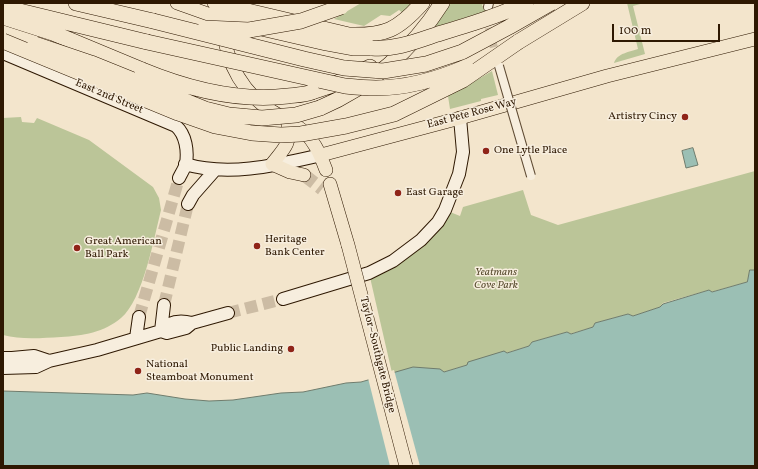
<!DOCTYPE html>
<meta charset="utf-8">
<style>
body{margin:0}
#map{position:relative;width:758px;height:469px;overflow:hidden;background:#f3e5cc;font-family:Vollkorn,serif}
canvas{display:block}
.frame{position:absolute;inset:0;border:4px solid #2e1802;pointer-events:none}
.scale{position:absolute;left:612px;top:24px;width:108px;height:18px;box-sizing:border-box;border:2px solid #2e1802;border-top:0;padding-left:5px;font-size:12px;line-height:14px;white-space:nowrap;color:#2e1802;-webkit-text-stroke:3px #f7eede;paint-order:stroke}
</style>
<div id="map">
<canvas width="758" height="469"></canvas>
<div class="frame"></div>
<div class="scale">100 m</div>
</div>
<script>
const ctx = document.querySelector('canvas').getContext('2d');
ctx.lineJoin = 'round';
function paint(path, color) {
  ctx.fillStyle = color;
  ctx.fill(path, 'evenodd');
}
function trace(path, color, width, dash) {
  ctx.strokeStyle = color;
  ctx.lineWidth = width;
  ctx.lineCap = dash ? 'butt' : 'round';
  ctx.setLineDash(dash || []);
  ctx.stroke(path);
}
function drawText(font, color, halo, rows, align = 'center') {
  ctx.font = font + ' Vollkorn,serif';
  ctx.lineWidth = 3;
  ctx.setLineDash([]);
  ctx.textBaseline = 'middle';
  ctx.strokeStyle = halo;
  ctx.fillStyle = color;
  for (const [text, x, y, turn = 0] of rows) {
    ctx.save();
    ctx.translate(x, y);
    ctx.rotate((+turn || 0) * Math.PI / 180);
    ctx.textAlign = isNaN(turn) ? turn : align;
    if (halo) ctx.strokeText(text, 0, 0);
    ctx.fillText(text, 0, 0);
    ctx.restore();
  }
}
paint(new Path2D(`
 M361,3H414L404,14L399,10L390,16L381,15L364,26L334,19Z
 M451,3H483L482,6L493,9L435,27Z
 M627,3H644L633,6L645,54L614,63C617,53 630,52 638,49Z
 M492,71L498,95L481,99V101L450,109L448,96L465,87Z
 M21,117L22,122L34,123L37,118L89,140L153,187L159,198L161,210C154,238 143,300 121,318C105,332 82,336 61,337C42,338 21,340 3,335V118Z
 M755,171V270L750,271L747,282L711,292L709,290L663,303L660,307L633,316L628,314L595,323L593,327L570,334L567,332L532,342L529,346L444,372L392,373L369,273L393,261L445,210L460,216L463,207L523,190L531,215L558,225Z`), '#bbc598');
const water = new Path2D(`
 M693,148L698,165L686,168L682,151Z
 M750,270H755V466H3V391L133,395L147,393L185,399L209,401L233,400L281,393L303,392L346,383L361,382L413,367L440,369L444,372L467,365L468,362L504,351L507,353L529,346L532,342L567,332L571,334L593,327L595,323L628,314L633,316L660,307L663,304L709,290L712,292L747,282Z`);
paint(water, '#9bbfb4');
trace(water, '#6f7c6d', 1);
paint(new Path2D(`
 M394,370L420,466H390L368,378Z`), '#f3e5cc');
trace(new Path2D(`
 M487,16L490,33L497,59`), '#ccbca4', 8, [8, 4]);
trace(new Path2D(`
 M164,305L188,204
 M228,313L283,299
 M139,317L179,178`), '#ccbca4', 12, [12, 6]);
trace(new Path2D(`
 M304,175L322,189`), '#ccbca4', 13, [13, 6]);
const street = new Path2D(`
 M488,7L489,3`);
const secondary = new Path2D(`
 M3,53L176,126C186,135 188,151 186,164C184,169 181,174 179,178
 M185,164C229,177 277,165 321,155
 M188,204L193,195L215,170
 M283,299L369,273L393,261L421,240L438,222L445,210L459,174L463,152L460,118
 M161,331L167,333L186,328L192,323L228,313
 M161,331L164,305
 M136,338L139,317
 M3,358H12L34,356L49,361
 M3,368L36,367L49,361L97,350L161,331C169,321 180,320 192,323`);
const primary = new Path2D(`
 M177,3L222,19
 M214,3L222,5C221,44 232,81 264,106C275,114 287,119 298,127C313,137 320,154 326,170
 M288,126C292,143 282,151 272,164L290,172L304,175
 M321,155L460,118L607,76L755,39
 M330,184L348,245`);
const highway = new Path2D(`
 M76,3L153,21
 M222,5L349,35C385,36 398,30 422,3
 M3,7L147,42
 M3,17L53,33L142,70
 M222,19L326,43L353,48H372
 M518,42L582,3
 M312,92L333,85L370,67
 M320,108C370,87 413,49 442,3`);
trace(street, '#5f4b34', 10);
trace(secondary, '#2e1802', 14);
trace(primary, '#2e1802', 14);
trace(highway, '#2e1802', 16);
trace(street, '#f7eede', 8);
trace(secondary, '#f7eede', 12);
trace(primary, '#f3e5cc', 13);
trace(highway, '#f3e5cc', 15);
const streetBridge = new Path2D(`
 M499,66L531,176`);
const primaryBridge = new Path2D(`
 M348,245L406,466`);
const highwayBridge = new Path2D(`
 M153,21L304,59L344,68L383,71L426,64L462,52L509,27L551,3
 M205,28L249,30L301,21L341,7
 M3,41L178,113L215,126L252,133L281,135L301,134L346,126L394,114L463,80L518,42
 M147,42L345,86C355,87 366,88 376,88C407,88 438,79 466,67
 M35,44L91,63L205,109L229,115L262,118L296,115L320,108
 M372,48C395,50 417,41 438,34C468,25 498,16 526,3
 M142,70C188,89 238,102 288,96C296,95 304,95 312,92`);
trace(streetBridge, '#5f4b34', 10, []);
trace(primaryBridge, '#2e1802', 14, []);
trace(highwayBridge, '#2e1802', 16, []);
trace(streetBridge, '#f7eede', 8);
trace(primaryBridge, '#f3e5cc', 13);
trace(highwayBridge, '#f3e5cc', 15);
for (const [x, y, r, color] of [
 [685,117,4,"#8f2418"],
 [486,151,4,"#8f2418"],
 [398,193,4,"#8f2418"],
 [257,246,4,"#8f2418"],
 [77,248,4,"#8f2418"],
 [291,349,4,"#8f2418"],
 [138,371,4,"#8f2418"]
]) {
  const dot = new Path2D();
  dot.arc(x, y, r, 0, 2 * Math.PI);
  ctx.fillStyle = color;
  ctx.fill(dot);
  trace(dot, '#f7eede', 1.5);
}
drawText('11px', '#2e1802', '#f7eede', [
 ["East 2nd Street",109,97,23],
 ["East Pete Rose Way",472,114,-15],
 ["Taylor–Southgate Bridge",377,355,76]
]);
drawText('11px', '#2e1802', '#f7eede', [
 ["Artistry Cincy",677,117,"right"],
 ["One Lytle Place",494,151],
 ["East Garage",406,193],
 ["Heritage",265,240],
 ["Bank Center",265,253],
 ["Great American",85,242],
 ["Ball Park",85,255],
 ["Public Landing",283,349,"right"],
 ["National",146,365],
 ["Steamboat Monument",146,378]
], 'left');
drawText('italic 11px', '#584c2f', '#f7eede', [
 ["Yeatmans",496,273],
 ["Cove Park",496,286]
]);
</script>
